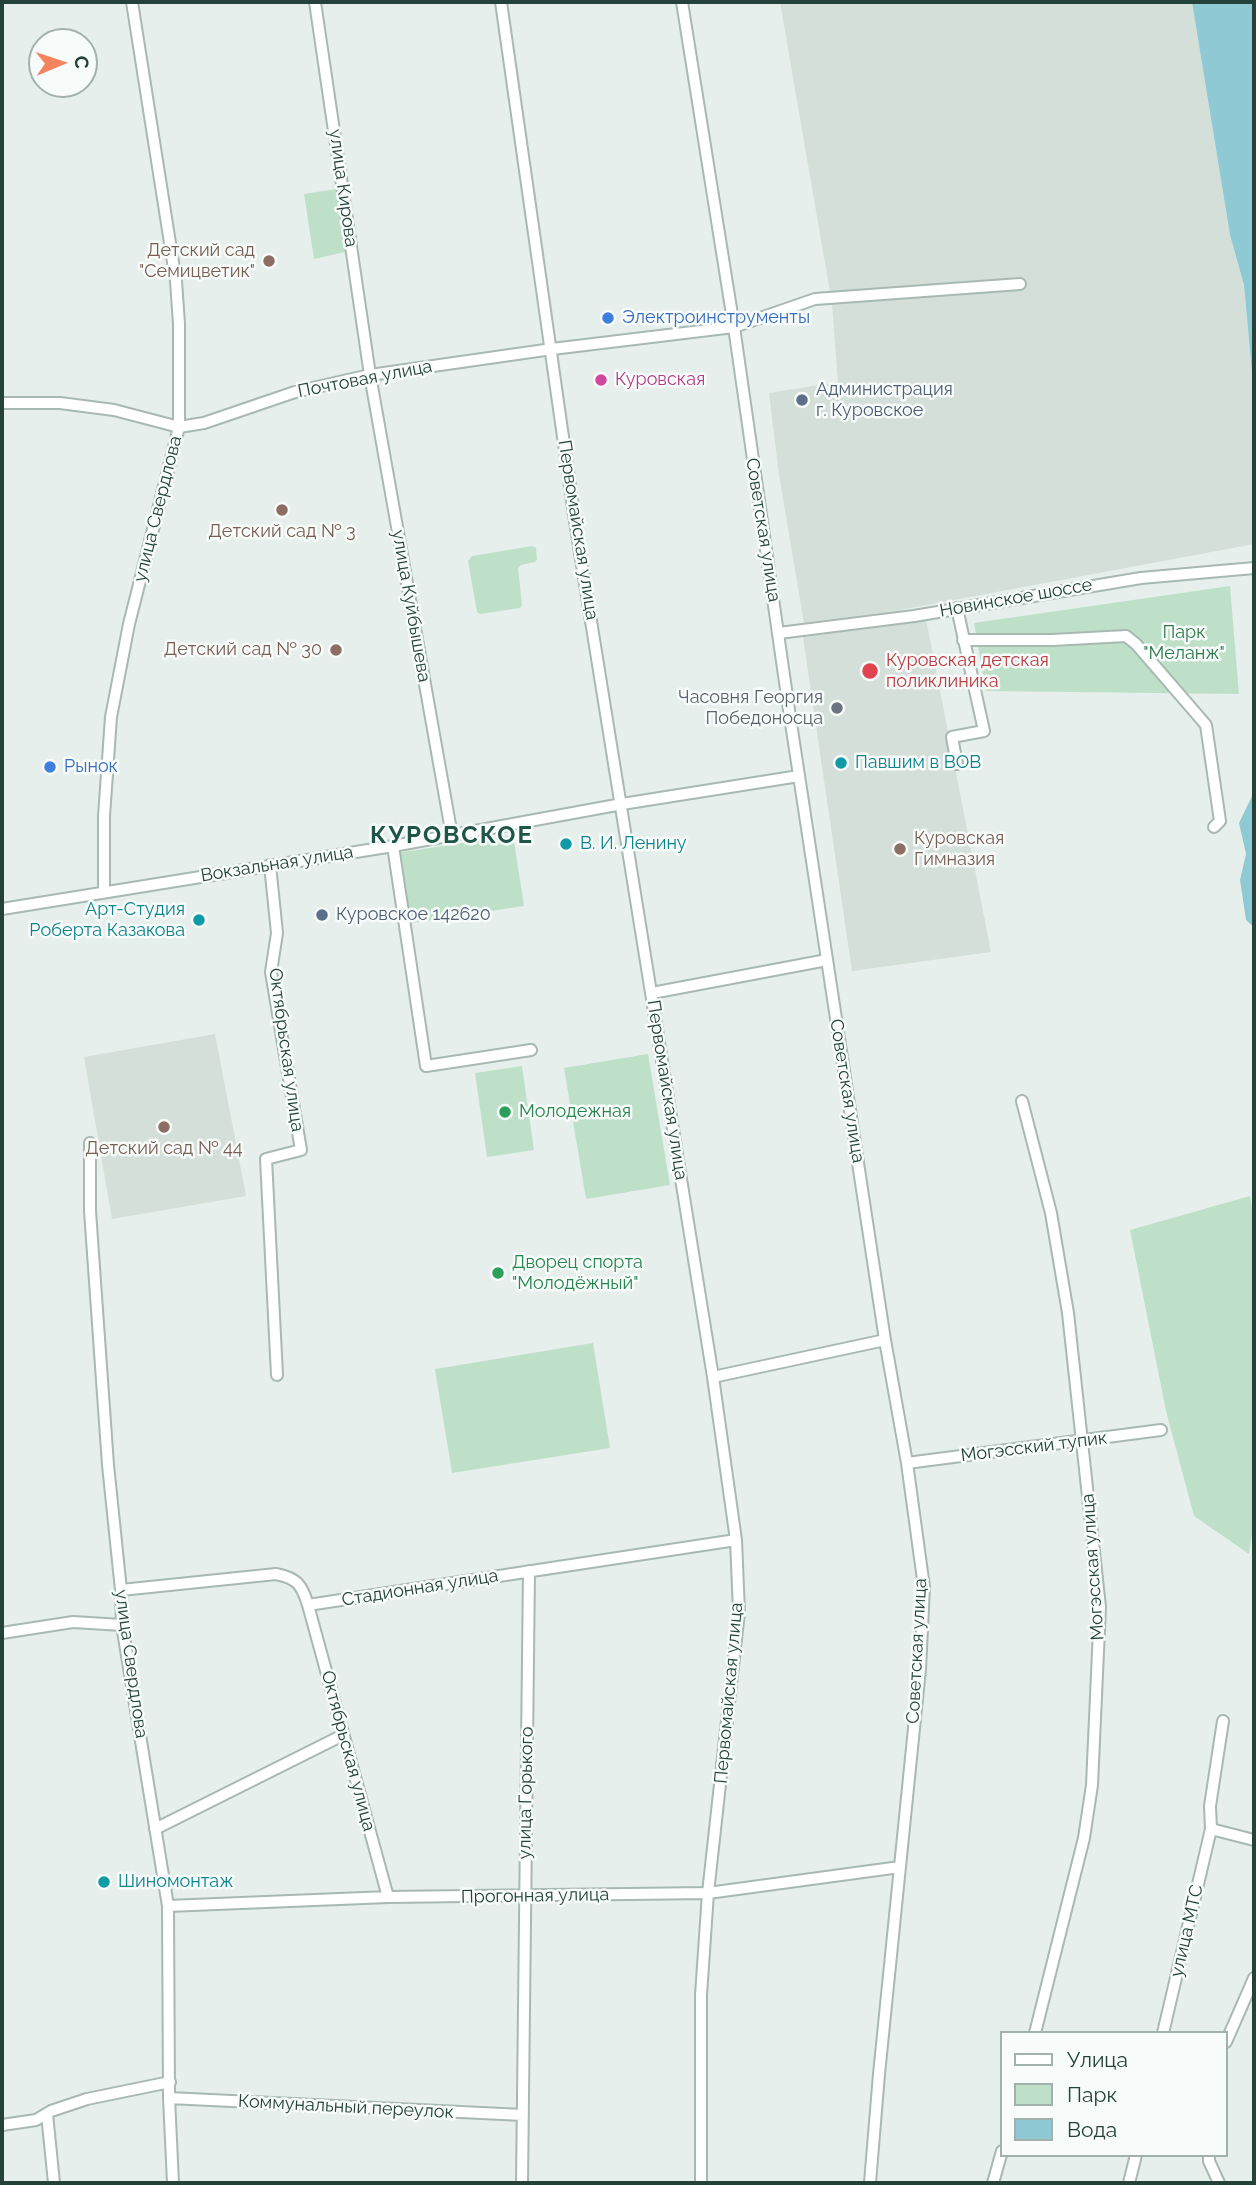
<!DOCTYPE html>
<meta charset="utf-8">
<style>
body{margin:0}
#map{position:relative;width:1256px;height:2185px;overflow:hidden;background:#e6efeb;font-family:Raleway,sans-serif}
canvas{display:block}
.frame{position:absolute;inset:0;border:4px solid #24423a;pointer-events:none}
.legend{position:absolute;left:1000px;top:2031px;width:228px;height:126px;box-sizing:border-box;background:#f7fbf9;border:2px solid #a3b1ad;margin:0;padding:9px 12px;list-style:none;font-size:21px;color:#24423a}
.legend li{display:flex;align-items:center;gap:14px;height:35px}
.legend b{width:35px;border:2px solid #a3b1ad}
.north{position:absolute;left:28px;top:28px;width:70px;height:70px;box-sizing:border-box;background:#f7fbf9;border:2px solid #a3b1ad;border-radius:50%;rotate:88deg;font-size:19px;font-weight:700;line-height:28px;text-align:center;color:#24423a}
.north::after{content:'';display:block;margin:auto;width:24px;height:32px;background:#f4845f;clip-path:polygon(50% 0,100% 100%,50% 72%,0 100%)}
</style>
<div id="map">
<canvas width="1256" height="2185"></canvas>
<div class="frame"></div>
<ul class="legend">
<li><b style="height:9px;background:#fff"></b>Улица</li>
<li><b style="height:19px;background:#bfe0c8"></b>Парк</li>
<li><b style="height:19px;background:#8ec9d4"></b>Вода</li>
</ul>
<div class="north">С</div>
</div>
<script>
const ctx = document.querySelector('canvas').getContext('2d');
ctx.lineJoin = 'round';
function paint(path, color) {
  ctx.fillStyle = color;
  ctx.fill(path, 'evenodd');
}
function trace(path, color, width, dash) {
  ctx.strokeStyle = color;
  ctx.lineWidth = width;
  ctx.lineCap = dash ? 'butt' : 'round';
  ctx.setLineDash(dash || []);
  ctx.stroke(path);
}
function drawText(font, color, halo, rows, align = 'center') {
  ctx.font = font + ' Raleway,sans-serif';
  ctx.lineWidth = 5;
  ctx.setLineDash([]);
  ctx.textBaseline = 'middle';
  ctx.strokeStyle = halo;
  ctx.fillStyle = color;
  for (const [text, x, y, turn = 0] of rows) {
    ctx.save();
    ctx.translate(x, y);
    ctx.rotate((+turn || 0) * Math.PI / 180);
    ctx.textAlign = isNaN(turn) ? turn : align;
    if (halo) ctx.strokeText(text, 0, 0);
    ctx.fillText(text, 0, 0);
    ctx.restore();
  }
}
paint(new Path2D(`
 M780,2H1192L1230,235L1244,285L1254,394V544L895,611L804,623L779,475L769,393L838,382L832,304Z
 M926,619L991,952L852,971L803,637Z
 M215,1034L246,1196L112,1219L84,1057Z`), '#d4dfda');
paint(new Path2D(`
 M336,189L345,252L314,259L304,194Z
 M532,546L536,548L537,559L535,562L521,565L518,568L522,605L520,608L480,614L477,612L468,561L472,556Z
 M1230,586L1239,694L986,691L974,623Z
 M513,835L524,906L411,923L397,853Z
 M648,1054L670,1185L586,1199L564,1068Z
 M522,1066L534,1150L487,1157L475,1073Z
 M1250,1196L1254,1221V1522L1249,1554L1194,1516L1166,1411L1130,1230Z
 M593,1343L610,1448L452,1473L435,1369Z`), '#bfe0c8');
paint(new Path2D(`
 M1192,2H1254V394L1244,285L1230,235Z
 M1254,792V927L1246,920L1240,880L1246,854L1239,823Z`), '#8ec9d4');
const minor = new Path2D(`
 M315,2L370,375L452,836
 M501,2L576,528L713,1377L736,1540L739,1612L708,1893L701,1995V2183
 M682,2L734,327L789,710L885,1340L907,1463L924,1587L920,1669L879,2074L870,2183
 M2,403H60L114,410L179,427L204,423L295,392L370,375L552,349L734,327L815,299L1020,284
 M957,608L984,731L952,737L957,764
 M779,633L914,616L1141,578L1254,568
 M963,640H1052L1126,636L1136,644L1206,725L1220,821L1214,827
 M393,846L426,1066L531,1050
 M270,865L277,933L271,972L301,1150L266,1159L277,1375
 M104,892V816L111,717L129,624L179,427V324L176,281L132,2
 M2,909L393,846L622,804L799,776
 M652,993L827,960
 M1022,1101L1051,1213L1068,1313L1100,1607L1092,1785L1084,1838L1035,2033
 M90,1143V1211L108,1465L121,1590L122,1625L168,1906L169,2098L173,2183
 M713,1377L885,1340
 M907,1463L1161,1430
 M121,1590L276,1574C297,1578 302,1585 308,1605L736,1540
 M308,1605L388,1897
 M2,1633L73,1622L122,1625
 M1223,1721L1210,1806L1211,1829L1254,1840
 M155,1829L343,1735
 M168,1906L388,1897L708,1893L900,1867
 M1163,2033L1211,1829
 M1226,2042L1254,1978
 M169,2098L523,2115
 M47,2114L54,2183
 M2,2125L36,2120L51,2111L87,2099L170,2082
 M1209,2155V2161L1219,2183
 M522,2183L529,1571
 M993,2183L1002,2151
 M1129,2183L1136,2155`);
trace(minor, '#a8b8b2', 14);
trace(minor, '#fff', 10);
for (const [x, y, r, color] of [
 [269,261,7,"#8d6e63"],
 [608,318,7,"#3f7fe0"],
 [601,380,7,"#d1479c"],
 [802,400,7,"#5c6f8a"],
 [282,510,7,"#8d6e63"],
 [336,650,7,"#8d6e63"],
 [870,671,9,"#e0444e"],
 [837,708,7,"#6b7280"],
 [841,763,7,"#0f9aa8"],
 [50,767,7,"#3f7fe0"],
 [566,844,7,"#0f9aa8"],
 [900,849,7,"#8d6e63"],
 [322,915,7,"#5c6f8a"],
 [199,920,7,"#0f9aa8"],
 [505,1112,7,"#2e9e5b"],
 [164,1127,7,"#8d6e63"],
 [498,1273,7,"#2e9e5b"],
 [104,1882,7,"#0f9aa8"]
]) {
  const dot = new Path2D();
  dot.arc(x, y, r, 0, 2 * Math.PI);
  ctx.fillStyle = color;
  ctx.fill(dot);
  trace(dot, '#f7fbf9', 2.5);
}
drawText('18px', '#24423a', '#f7fbf9', [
 ["улица Кирова",343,188,82],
 ["Почтовая улица",365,379,-11],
 ["улица Свердлова",158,509,-76],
 ["Первомайская улица",578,530,81],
 ["Советская улица",763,530,81],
 ["Новинское шоссе",1016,598,-10],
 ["улица Куйбышева",411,606,80],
 ["Вокзальная улица",277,864,-9],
 ["Октябрьская улица",286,1050,82],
 ["Первомайская улица",667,1090,81],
 ["Советская улица",847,1091,81],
 ["Могэсский тупик",1034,1447,-7],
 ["Могэсская улица",1093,1567,-94],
 ["Стадионная улица",420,1588,-9],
 ["Советская улица",917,1651,-87],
 ["улица Свердлова",131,1664,82],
 ["Первомайская улица",729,1693,-85],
 ["Октябрьская улица",348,1751,75],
 ["улица Горького",526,1793,-89],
 ["Прогонная улица",535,1896,-1],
 ["улица МТС",1187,1931,-77],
 ["Коммунальный переулок",346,2107,3]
]);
drawText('18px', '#785e54', '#f7fbf9', [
 ["Детский сад",255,251],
 ["\"Семицветик\"",255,272],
 ["Детский сад № 3",282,532,"center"],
 ["Детский сад № 30",322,650],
 ["Куровская",914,839,"left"],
 ["Гимназия",914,860,"left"],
 ["Детский сад № 44",164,1149,"center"]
], 'right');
drawText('18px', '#366cbe', '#f7fbf9', [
 ["Электроинструменты",622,318],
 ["Рынок",64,767]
], 'left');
drawText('18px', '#b23c85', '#f7fbf9', [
 ["Куровская",615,380]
], 'left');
drawText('18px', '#4e5e75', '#f7fbf9', [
 ["Администрация",816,390],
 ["г. Куровское",816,411],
 ["Куровское 142620",336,915]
], 'left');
drawText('18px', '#2d7a4b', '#f7fbf9', [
 ["Парк",1184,633],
 ["\"Меланж\"",1184,654]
]);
drawText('18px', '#be3a42', '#f7fbf9', [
 ["Куровская детская",886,661],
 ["поликлиника",886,682]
], 'left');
drawText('18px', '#5b616d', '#f7fbf9', [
 ["Часовня Георгия",823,698],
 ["Победоносца",823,719]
], 'right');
drawText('18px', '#0d838f', '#f7fbf9', [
 ["Павшим в ВОВ",855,763],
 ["В. И. Ленину",580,844],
 ["Арт-Студия",185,910,"right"],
 ["Роберта Казакова",185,931,"right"],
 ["Шиномонтаж",118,1882]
], 'left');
drawText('18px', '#27864d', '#f7fbf9', [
 ["Молодежная",519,1112],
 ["Дворец спорта",512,1263],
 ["\"Молодёжный\"",512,1284]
], 'left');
ctx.letterSpacing = '2px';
drawText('bold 24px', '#1f5548', '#f7fbf9', [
 ["КУРОВСКОЕ",452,836]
]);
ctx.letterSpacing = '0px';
</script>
